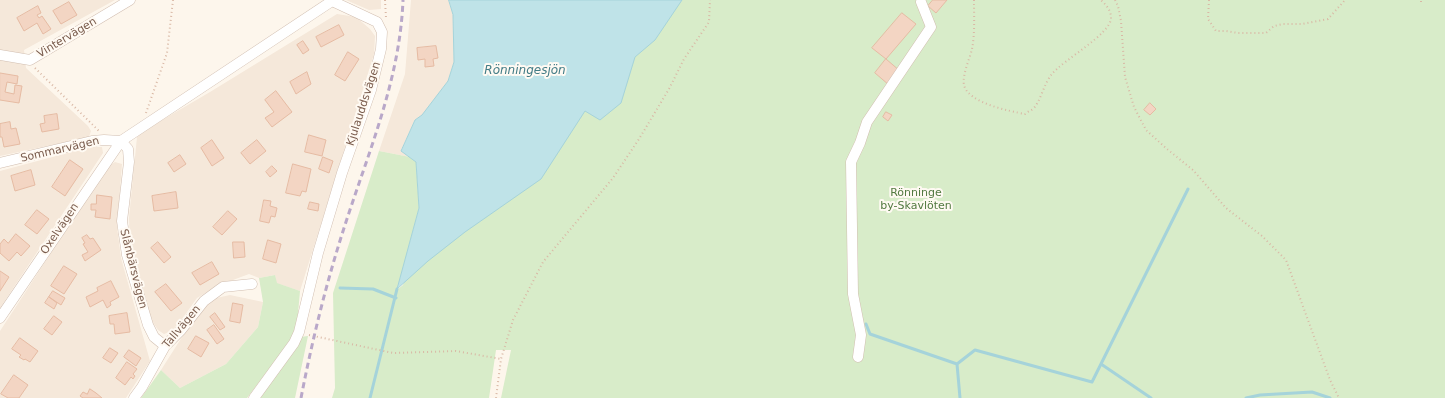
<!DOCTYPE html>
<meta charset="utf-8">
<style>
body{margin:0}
canvas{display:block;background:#fdf6ec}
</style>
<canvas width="1445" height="398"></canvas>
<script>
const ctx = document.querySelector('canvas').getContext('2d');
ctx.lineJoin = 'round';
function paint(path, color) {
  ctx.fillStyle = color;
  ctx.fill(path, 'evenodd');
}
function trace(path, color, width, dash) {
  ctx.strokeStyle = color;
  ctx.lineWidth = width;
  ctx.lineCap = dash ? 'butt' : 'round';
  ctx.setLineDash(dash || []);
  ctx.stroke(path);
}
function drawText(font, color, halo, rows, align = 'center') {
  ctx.font = font + ' "DejaVu Sans",sans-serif';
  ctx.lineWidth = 4;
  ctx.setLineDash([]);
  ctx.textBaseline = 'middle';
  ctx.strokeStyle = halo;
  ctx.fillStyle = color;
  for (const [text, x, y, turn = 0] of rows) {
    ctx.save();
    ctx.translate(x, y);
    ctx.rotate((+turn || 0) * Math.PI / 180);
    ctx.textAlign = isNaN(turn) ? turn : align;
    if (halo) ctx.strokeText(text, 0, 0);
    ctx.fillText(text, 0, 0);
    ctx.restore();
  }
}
paint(new Path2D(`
 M0,0H115L24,50L26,68L88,126L91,131L89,137L0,156Z
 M346,0H381V9L369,10Z
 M411,0H449L453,15L454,62L448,81L422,116L415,120L401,150L410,157L379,151L405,74Z
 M337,14L356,17L370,29L375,36L374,54L300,291L276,283L275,275L259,278L249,274L217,286L197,298L182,319L172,331L164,334L158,330L150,318L130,243L129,218L137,137L145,130L210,92Z
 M90,147H102L103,153L0,308V171Z
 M115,162L122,164L117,227L121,258L150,361L126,398H0V331L107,167Z
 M230,295L263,302L258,327L226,364L180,388L161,370L198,312L212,299Z`), '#f5e8da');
paint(new Path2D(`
 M671,0H1445V398H501L511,350H496L489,398H332L335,388L333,293L379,151L410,157L416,162L419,208L398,289L403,285L408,266L627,69Z
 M275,275L277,283L300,291L297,325L294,336L247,398H141L161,370L180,388L226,364L258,327L263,302L259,278Z
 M308,336L295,398H259L300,337Z`), '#d8ecc9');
const water = new Path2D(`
 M449,0H682L655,40L635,57L621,103L600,120L585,111L541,179L465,232L428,261L397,289L419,208L416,162L401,151L415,120L422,115L448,81L454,62L453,15Z`);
paint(water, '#bfe3e8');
trace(water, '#a5d3da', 1);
trace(new Path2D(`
 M340,288L373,289L396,298
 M866,324L870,334L957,364L960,398
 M957,364L975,350L1092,382L1188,189
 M1101,364L1151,398
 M370,398L397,289
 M1246,398L1260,395L1312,392L1330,398`), '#a5d3da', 3);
const building = new Path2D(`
 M933,0H947L936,13L928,6Z
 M69,2L77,15L61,24L53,11Z
 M38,6L41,13L37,15L39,18L42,16L51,29L43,34L37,23L24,31L17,18Z
 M902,13L916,24L886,59L872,48Z
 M339,25L344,35L321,47L316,37Z
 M303,41L309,50L303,54L297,45Z
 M436,46L438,58L433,59L434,66L425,67V59L418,60L417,48Z
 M348,52L359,59L345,81L335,75Z
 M886,59L900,71L889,85L875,73Z
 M307,72L311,84L296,94L290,82Z
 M0,73L18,76L17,84L7,82L5,92L14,94L15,85L22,86L19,103L0,100Z
 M276,91L292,112L272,127L265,118L274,112L265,100Z
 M1150,103L1156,109L1150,115L1144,110Z
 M886,112L892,115L888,121L883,117Z
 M57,114L59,129L42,132L40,124L45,123L44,116Z
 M10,122L11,129L16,128L20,144L4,147L2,137H0V124Z
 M309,135L326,140L322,156L305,152Z
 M212,140L224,158L212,166L201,148Z
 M257,140L266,151L250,164L241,153Z
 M180,155L186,164L174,172L168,163Z
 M323,157L333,161L329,173L319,169Z
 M70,160L83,169L65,196L52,187Z
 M293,164L311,169L306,192L302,191L300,196L286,193Z
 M272,166L277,171L270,177L266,172Z
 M31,170L35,185L15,191L11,176Z
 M176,192L178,208L154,211L152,196Z
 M97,195L112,197L110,219L95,217L96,210H91V204H96Z
 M264,200L271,201L270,206L277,208L275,217L271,216L269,223L260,221Z
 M310,202L319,204L318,211L308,209Z
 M37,210L49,219L37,234L25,225Z
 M228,211L237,219L222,235L213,227Z
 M16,234L30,246L21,256L17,252L9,261L0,253V244L4,239L8,243Z
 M87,235L90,239L93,238L101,250L85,261L82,255L88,252L83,244L85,243L82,238Z
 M268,240L281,244L276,263L263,259Z
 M158,242L171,257L164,263L151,248Z
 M233,242H244L245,257L234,258Z
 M212,262L219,274L200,285L192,273Z
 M64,266L77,274L64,294L51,286Z
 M0,271L9,277L0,291Z
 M111,281L119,297L110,302L111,305L107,308L103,300L90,307L86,297L98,291L97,288Z
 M166,284L182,303L171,311L155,292Z
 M53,291L65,298L61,305L49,297Z
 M49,297L57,303L54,309L45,303Z
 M233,303L243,305L240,323L230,321Z
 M127,313L130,332L115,334L114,324H110L109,316Z
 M215,313L225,327L220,330L210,317Z
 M54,316L62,322L52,335L44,329Z
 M214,325L224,339L217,344L207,330Z
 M196,336L209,343L201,357L188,349Z
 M20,338L38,351L30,362L25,359L24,360L19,357L21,355L12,349Z
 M110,348L118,353L111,363L103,358Z
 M129,350L141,358L136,366L124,357Z
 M127,362L137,369L133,374L135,376L133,379L131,377L125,385L116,378Z
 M14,375L28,385L19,398H8L1,394Z
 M90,389L96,393L102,398H83L80,396L83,392L87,394Z`);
paint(building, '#f3d5c3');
trace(building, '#e6bba3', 1);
const street = new Path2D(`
 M0,55L30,60L130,0
 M121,141L128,149L129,162L122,221L127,255L148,325L154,337L165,346
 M0,163L92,141L104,140L121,141
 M0,318L121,141L332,1L377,22L382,32L381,49L371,90L342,173L318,253L299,332L294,343L254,398
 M858,357L861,335L853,294L851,162L860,143L867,122L931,27L921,2
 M134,398L142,387L165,346L181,330L204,301L223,287L252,284`);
trace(street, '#d1beb0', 11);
trace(new Path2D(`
 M385,0L386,18
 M974,0C974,16 975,34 972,49C970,58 962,75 964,85C968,103 1009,111 1025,114C1027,112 1030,111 1033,109C1041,101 1044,83 1052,74C1063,60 1111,34 1111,18C1111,10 1106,5 1101,0
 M1115,0L1118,6L1121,21L1125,77L1134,107L1146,130L1167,149L1193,170L1226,208L1262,236L1286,260L1330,380L1339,398
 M1209,0L1208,19L1216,31H1226L1238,33H1266L1274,26L1283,24H1302L1328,19L1345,0
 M1421,2V0
 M35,68L99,131
 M146,113L167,53L173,0
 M309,335L393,353L456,351L501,359
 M496,398L501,359L513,320L543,262L613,178L639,139L669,89L684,59L709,22L710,0`), '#d9b8a5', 2, [1, 3]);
trace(street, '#fff', 10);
trace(new Path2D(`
 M301,398C312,341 326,284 344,228C368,153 400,80 403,0`), '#b9a8c9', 3, [6, 4]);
drawText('11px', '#7a5c4d', '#fffaf3', [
 ["Vintervägen",67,38,-31],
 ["Kjulauddsvägen",364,104,-72],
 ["Sommarvägen",60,150,-13],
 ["Oxelvägen",60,229,-56],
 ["Slånbärsvägen",133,269,76],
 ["Tallvägen",182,327,-50]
]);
drawText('11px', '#537a41', '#fffaf3', [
 ["Rönninge",916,193],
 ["by-Skavlöten",916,206]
]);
drawText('italic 12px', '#437c86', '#fffaf3', [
 ["Rönningesjön",525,71]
]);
</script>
